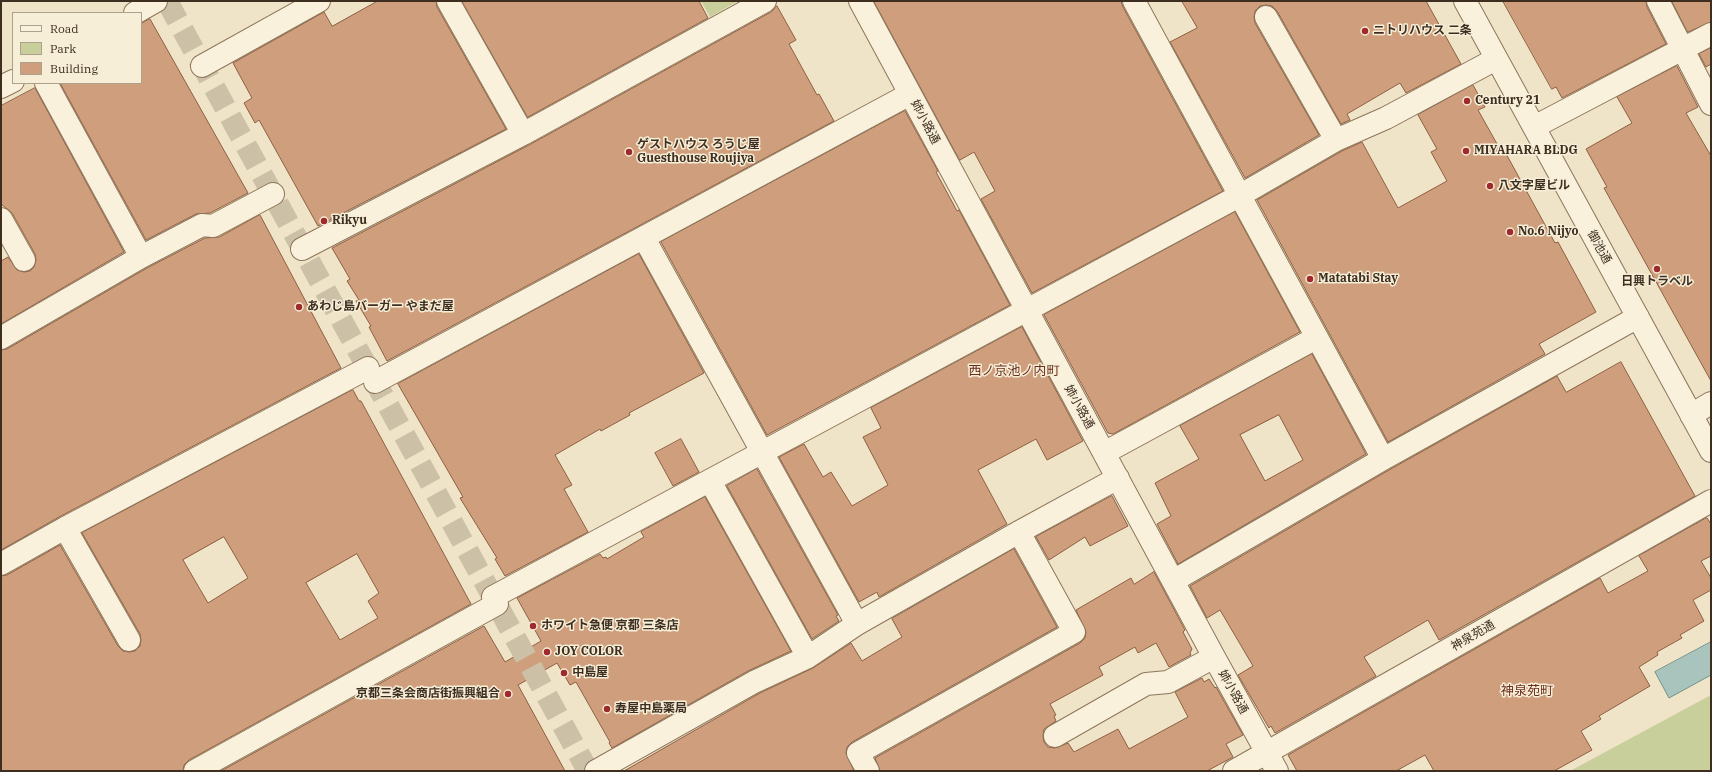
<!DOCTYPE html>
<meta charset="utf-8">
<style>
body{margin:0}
#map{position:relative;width:1712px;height:772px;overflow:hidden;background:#f0e4c8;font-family:"IBM Plex Serif",serif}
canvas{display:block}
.frame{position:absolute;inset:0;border:2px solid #3d2e20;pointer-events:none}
.legend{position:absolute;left:12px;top:12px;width:130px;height:72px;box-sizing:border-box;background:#f7eed8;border:1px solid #ada18e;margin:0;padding:5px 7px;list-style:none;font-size:12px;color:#3d2e20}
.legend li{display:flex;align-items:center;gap:8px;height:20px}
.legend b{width:20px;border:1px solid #ada18e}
</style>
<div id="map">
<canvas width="1712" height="772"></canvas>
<div class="frame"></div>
<ul class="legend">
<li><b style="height:5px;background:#faf1dc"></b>Road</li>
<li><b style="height:11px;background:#c9cf9b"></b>Park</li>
<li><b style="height:11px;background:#cf9f7d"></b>Building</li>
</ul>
</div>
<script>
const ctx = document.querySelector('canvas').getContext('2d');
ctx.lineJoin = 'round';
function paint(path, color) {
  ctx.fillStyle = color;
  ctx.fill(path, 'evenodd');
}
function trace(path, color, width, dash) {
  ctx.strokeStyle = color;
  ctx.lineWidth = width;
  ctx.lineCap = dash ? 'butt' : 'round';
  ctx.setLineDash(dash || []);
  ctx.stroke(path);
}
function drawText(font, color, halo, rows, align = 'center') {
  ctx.font = font + ' "IBM Plex Serif","Noto Sans JP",serif';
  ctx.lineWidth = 3;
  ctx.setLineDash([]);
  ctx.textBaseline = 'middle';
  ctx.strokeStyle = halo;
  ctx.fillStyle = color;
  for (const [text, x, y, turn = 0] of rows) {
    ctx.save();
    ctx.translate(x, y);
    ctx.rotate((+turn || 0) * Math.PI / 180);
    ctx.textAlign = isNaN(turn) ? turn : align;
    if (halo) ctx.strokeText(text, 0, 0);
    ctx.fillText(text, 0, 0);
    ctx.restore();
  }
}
paint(new Path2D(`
 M701,1H738L710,17Z
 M1711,695V771H1570Z`), '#c9cf9b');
const water = new Path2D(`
 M1711,642V675L1669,698L1655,672Z`);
paint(water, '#a9c4bc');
trace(water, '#6f938a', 1);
const building = new Path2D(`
 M378,1H436L437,7L506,129L318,226L259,120L255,123L244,103L252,98L233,63L324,12L332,26Z
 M462,1H699L708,18L528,117Z
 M874,1H1121L1123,7L1223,191L1032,293L981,199L995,191L974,152L960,160Z
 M1182,1H1426L1461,64L1406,93L1400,83L1347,114L1350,120L1341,124L1277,11L1272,6L1266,5L1260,6L1255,11L1254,17L1255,23L1319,135L1245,178L1170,42L1197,28Z
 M1503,1H1646L1647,7L1666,44L1562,98L1556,87L1552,89Z
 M1672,1H1711V22L1688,32Z
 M777,6L796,40L789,44L817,95L819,94L834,121L387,361L369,327L371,326L356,301L359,300L347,281L350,279L332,248L529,145L771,12Z
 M150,19L248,193L210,213L196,214L146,240L60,83H141V24Z
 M1711,48V64L1706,67L1699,54Z
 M1677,66L1698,107L1686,113L1711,156V381L1604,188L1607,187L1586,149L1632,123L1617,97Z
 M1473,85L1485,107L1478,110L1501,151L1504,150L1555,243L1558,242L1596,312L1539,344L1545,354L1388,442L1257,200L1342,151L1362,142L1398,208L1447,181L1431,152L1437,149L1418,115Z
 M35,88L124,252L1,324V261L8,257L17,270L24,272L30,271L34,267L36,260L35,254L12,213L1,204V106Z
 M905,111L938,171L936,172L957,211L959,210L1010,305L767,435L661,242Z
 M1235,212L1300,332L1113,434L1108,433L1044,315Z
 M260,215L341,368L59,517L1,550V350L7,349L147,268L205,238L219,237Z
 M639,254L704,373L629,413L630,415L601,431L600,429L555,455L572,485L564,489L588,532L505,576L495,559L497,558L460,498L463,497L398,384Z
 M1022,327L1083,441L1047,460L1036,439L978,470L1007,524L879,597L877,592L859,602L779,457L804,444L823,477L831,472L852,506L888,485L863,437L881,428L871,408Z
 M1312,354L1366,454L1178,564L1157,524L1171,516L1155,483L1199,459L1180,426ZM1279,415L1303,460L1265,481L1240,435Z
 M1621,362L1695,496L1439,640L1428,620L1364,657L1376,676L1275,733L1271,726L1269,728L1238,675L1253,666L1220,610L1207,618L1190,586L1389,470L1557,376L1566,392Z
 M353,390L359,401H361L471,604L189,760L184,765L183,771H1V576L7,575L60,545L118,646L123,651L129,652L135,651L140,646L141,640L140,634L82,533ZM224,537L248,578L208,603L183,560ZM357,554L379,593L368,601L378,618L340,640L306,583Z
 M681,439L699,472L673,486L655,453Z
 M757,469L838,615L836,616L839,621L812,639L727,486Z
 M1112,496L1128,526L1090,546L1085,537L1049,560L1036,537Z
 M705,497L791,651L748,671L612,748L609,743L610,742L576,682L570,685L557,663L518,685L565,771H221L484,626L505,662L541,641L517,598L600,554L603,558L606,557L607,559L644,537L641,532Z
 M1707,518L1711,524V556L1701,561L1711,578V590L1693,600L1704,621L1680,635L1682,638L1657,652L1658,655L1639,667L1650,686L1599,716L1601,719L1581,731L1592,750L1554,771H1434L1425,755L1396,771H1297L1288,755L1600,578L1608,593L1648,571L1639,556Z
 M1014,549L1057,627L852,742L847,747L846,753L854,771H624L760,693L813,668L851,643L862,661L902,637L892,619Z
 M1154,572L1185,630L1183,632L1192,649L1190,653L1191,655L1169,667L1156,643L1138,653L1135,647L1099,667L1103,675L1050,704L1056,715L1054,716L1056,721L1044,729L1043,736L1044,742L1048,747L1055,748L1068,743L1074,752L1118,729L1129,749L1188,717L1175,692L1202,678L1204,682L1209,679L1215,688L1216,687L1243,735L1226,744L1233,757L1207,771H880L875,758L1080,643L1085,638L1086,632L1076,610L1131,578L1134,584Z`);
paint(building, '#cf9f7d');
trace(building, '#8d5f41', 1);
trace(new Path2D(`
 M167,1L588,771`), '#ccc0a6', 22, [22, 11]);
const minor = new Path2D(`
 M448,1L523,134
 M860,1L1214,657L1277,771
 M1134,1L1383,459
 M1465,1L1711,451
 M1658,1L1711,104
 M135,13L156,1
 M1266,17L1336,140
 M202,66L319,1
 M46,83L141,257
 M1,87L13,81
 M1534,127L1711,34
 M1,219L24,260
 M644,238L857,624
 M302,249L523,134L765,1
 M1,338L141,257L202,225L213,226L273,194
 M375,382L910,94
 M1691,415L1711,403
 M1104,453L1316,338
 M710,481L808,657
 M65,528L129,640
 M1,564L65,528L368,368
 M1173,581L1383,459L1638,317
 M493,597L1239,196L1336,140L1386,118L1496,59
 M1055,736L1146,684L1168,682L1214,657
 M195,771L497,604
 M596,771L754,682L808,657L857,624L1019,532L1118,478
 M868,771L858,753L1074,632L1019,532
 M1234,771L1711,501`);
trace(minor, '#8d765c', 24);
trace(minor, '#faf1dc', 22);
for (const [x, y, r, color] of [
 [1365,31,4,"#9e2a2b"],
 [1467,101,4,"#9e2a2b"],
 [1466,151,4,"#9e2a2b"],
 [629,152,4,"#9e2a2b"],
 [1490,186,4,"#9e2a2b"],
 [324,221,4,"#9e2a2b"],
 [1510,232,4,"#9e2a2b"],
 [1657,269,4,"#9e2a2b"],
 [1310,279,4,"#9e2a2b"],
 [299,307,4,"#9e2a2b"],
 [533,626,4,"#9e2a2b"],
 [547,652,4,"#9e2a2b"],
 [564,673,4,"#9e2a2b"],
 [508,694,4,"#9e2a2b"],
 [607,709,4,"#9e2a2b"]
]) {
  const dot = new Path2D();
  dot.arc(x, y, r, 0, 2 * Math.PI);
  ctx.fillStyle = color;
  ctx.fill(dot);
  trace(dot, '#f7eed8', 1.5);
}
drawText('bold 12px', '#3d2e20', '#f7eed8', [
 ["ニトリハウス 二条",1373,31],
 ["Century 21",1475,101],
 ["ゲストハウス ろうじ屋",637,145],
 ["Guesthouse Roujiya",637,159],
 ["MIYAHARA BLDG",1474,151],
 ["八文字屋ビル",1498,186],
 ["Rikyu",332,221],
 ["No.6 Nijyo",1518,232],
 ["Matatabi Stay",1318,279],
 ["日興トラベル",1657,282,"center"],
 ["あわじ島バーガー やまだ屋",307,307],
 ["ホワイト急便 京都 三条店",541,626],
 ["JOY COLOR",555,652],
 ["中島屋",572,673],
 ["京都三条会商店街振興組合",500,694,"right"],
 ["寿屋中島薬局",615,709]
], 'left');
drawText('12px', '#3d2e20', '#f7eed8', [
 ["姉小路通",925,122,62],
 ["御池通",1599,247,61],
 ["姉小路通",1079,407,61],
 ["神泉苑通",1473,636,-30],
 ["姉小路通",1233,692,61]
]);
drawText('13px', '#6b2e1e', '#f7eed8', [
 ["西ノ京池ノ内町",1014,371],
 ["神泉苑町",1527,691]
]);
</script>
